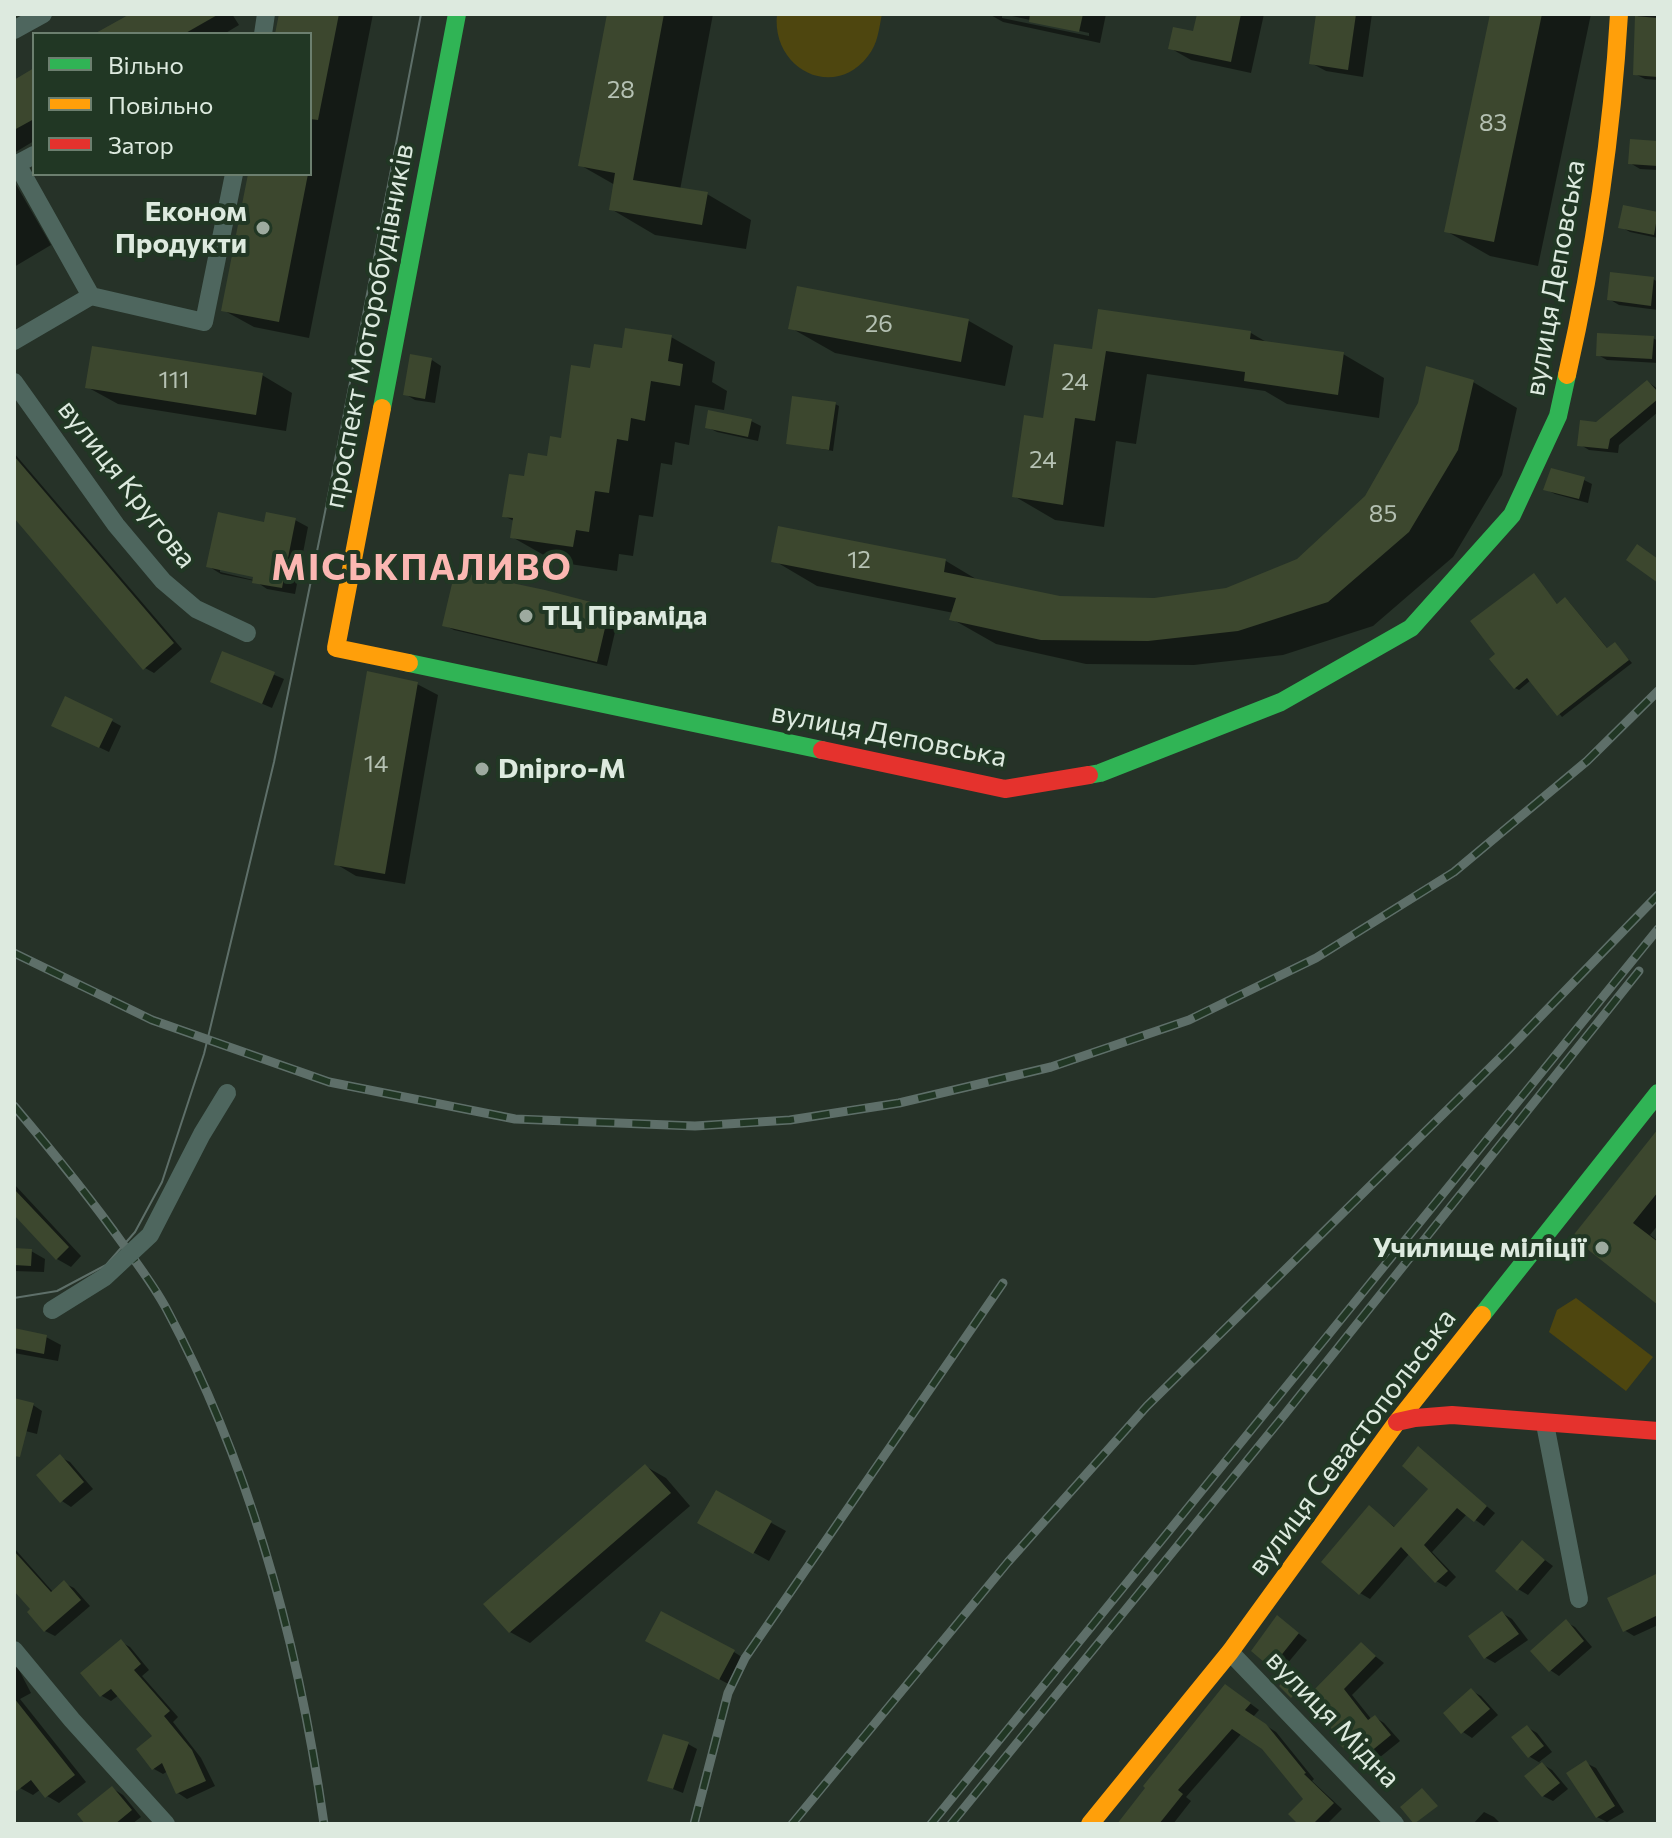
<!DOCTYPE html>
<meta charset="utf-8">
<style>
body{margin:0}
#map{position:relative;width:1672px;height:1838px;overflow:hidden;background:#263228;font-family:Commissioner,sans-serif}
canvas{display:block}
.frame{position:absolute;inset:0;border:16px solid #ddeadf;pointer-events:none}
.legend{position:absolute;left:32px;top:32px;width:280px;height:144px;box-sizing:border-box;background:#213724;border:2px solid #6c7f6f;margin:0;padding:10px 14px;list-style:none;font-size:24px;color:#ddeadf}
.legend li{display:flex;align-items:center;gap:16px;height:40px}
.legend b{width:40px;border:2px solid #6c7f6f}
</style>
<div id="map">
<canvas width="1672" height="1838"></canvas>
<div class="frame"></div>
<ul class="legend">
<li><b style="height:10px;background:#30b455"></b>Вільно</li>
<li><b style="height:10px;background:#ff9f0a"></b>Повільно</li>
<li><b style="height:10px;background:#e5322d"></b>Затор</li>
</ul>
</div>
<script>
const ctx = document.querySelector('canvas').getContext('2d');
ctx.lineJoin = 'round';
function paint(path, color) {
  ctx.fillStyle = color;
  ctx.fill(path, 'evenodd');
}
function trace(path, color, width, dash) {
  ctx.strokeStyle = color;
  ctx.lineWidth = width;
  ctx.lineCap = dash ? 'butt' : 'round';
  ctx.setLineDash(dash || []);
  ctx.stroke(path);
}
function drawText(font, color, halo, rows, align = 'center') {
  ctx.font = font + ' Commissioner,sans-serif';
  ctx.lineWidth = 8;
  ctx.setLineDash([]);
  ctx.textBaseline = 'middle';
  ctx.strokeStyle = halo;
  ctx.fillStyle = color;
  for (const [text, x, y, turn = 0] of rows) {
    ctx.save();
    ctx.translate(x, y);
    ctx.rotate((+turn || 0) * Math.PI / 180);
    ctx.textAlign = isNaN(turn) ? turn : align;
    if (halo) ctx.strokeText(text, 0, 0);
    ctx.fillText(text, 0, 0);
    ctx.restore();
  }
}
paint(new Path2D(`
 M777,14H882C879,28 878,44 868,56C834,101 771,69 777,14Z
 M1576,1298L1653,1357L1626,1391L1549,1332L1557,1310Z`), '#4e460f');
paint(new Path2D(`
 M134,14H232L239,25L224,34H98Z
 M281,14H373L309,338L254,327L223,310L250,174H310V34H277Z
 M609,14H713L680,190L707,194L751,220L746,249L655,235L611,209L615,185L580,165Z
 M989,14H1002V18L1089,36V33L1003,14H1106L1100,43L1003,22Z
 M1199,14H1264L1251,73L1191,60L1170,48L1195,34Z
 M1318,14H1372L1363,77L1326,71L1311,63Z
 M1492,14H1591L1538,266L1490,256L1446,231Z
 M1638,14H1658V80L1645,79L1635,74Z
 M34,70V141L14,153V82Z
 M1658,143V170L1640,169L1630,163Z
 M14,181L51,245L14,267Z
 M1625,207L1658,214V238L1630,232L1621,227Z
 M1653,279L1658,282V310L1619,305L1609,299Z
 M798,288L969,321L1013,346L1005,386L835,353L791,328Z
 M1251,333L1268,343L1343,354L1384,378L1379,418L1287,404L1265,391L1147,374L1136,444L1116,441L1104,527L1055,520L1014,496L1044,420L1094,352Z
 M671,337L715,362L712,382L727,391L724,410L695,405L689,445L675,442L672,465L661,463L653,517L639,515L633,556L619,554L617,571L556,562L512,537L514,521L504,516L526,478L549,458L562,440L592,370L624,350Z
 M1653,338L1658,341V363L1607,360L1598,355Z
 M432,360L441,366L435,403L415,400L405,394Z
 M262,375L292,393L286,431L118,404L87,387Z
 M1473,382L1517,408L1502,475L1453,557L1373,626L1283,655L1194,665L1086,664L996,644L952,619L954,613L817,586L773,560L780,529L946,561L981,582L1059,598L1154,600L1226,590L1299,560L1367,497Z
 M1648,382L1658,389V412L1619,445L1618,453L1589,450L1579,444L1597,424Z
 M835,404L839,406L833,451L788,443Z
 M751,421L761,426L758,441L717,432L707,427Z
 M14,453L182,649L154,673L145,668L14,515Z
 M1582,479L1592,484L1588,503L1555,494L1545,489Z
 M295,520L308,527L295,594L267,589L255,581L221,574L208,566L265,525ZM220,568L263,578L262,582L220,572Z
 M1534,576L1558,605L1565,599L1569,602L1608,649L1615,644L1632,663L1562,717L1531,680L1519,690L1515,688L1497,655Z
 M609,609L619,615L607,666L454,630L444,625Z
 M223,653L284,679L272,708L212,682Z
 M417,684L438,695L405,884L356,876L336,864Z
 M112,721L121,726L109,752L63,730Z
 M1658,1132V1225L1650,1235L1658,1241V1301L1575,1236Z
 M14,1184L81,1256L71,1267L57,1259L16,1213L14,1215Z
 M14,1250L31,1251L45,1259L44,1272L14,1271Z
 M14,1331L46,1337L61,1345L58,1361L14,1353Z
 M14,1400L33,1405L42,1411L37,1434L14,1428Z
 M1418,1449L1495,1513L1484,1526L1467,1514L1432,1552L1456,1577L1446,1587L1436,1581L1410,1553L1370,1599L1360,1593L1370,1508L1396,1528L1431,1488Z
 M60,1457L70,1462L93,1489L71,1507L62,1501Z
 M645,1466L666,1478L690,1506L530,1643L510,1632Z
 M717,1493L786,1531L769,1561L700,1523Z
 M1522,1543L1553,1566L1528,1595L1518,1589Z
 M14,1548L53,1592L64,1583L74,1588L90,1606L55,1636L45,1631L33,1610L14,1588Z
 M1658,1575V1625L1634,1636L1624,1630Z
 M1502,1613L1512,1619L1528,1640L1495,1663L1486,1658L1470,1637Z
 M1277,1617L1307,1640L1281,1671L1272,1666Z
 M1566,1622L1575,1627L1592,1647L1559,1676L1550,1670Z
 M121,1642L130,1647L149,1670L142,1676L178,1717L173,1722L201,1758L215,1786L187,1799L178,1793L168,1771L163,1774L154,1769L155,1736L119,1695L111,1701L102,1696L83,1673Z
 M1361,1645L1384,1663L1352,1695L1372,1720L1375,1717L1384,1723L1400,1741L1369,1766L1359,1761L1309,1697Z
 M663,1649L734,1652L748,1661L734,1687Z
 M14,1666L18,1668L31,1693L20,1699L86,1782L59,1803L47,1796L41,1789L33,1795L20,1788L14,1780Z
 M1298,1675L1309,1686L1297,1699L1282,1686Z
 M1472,1691L1481,1696L1498,1715L1472,1738L1463,1732Z
 M1235,1692L1259,1710L1253,1717L1276,1732L1314,1779L1312,1781L1342,1809L1327,1824H1301L1306,1799L1263,1747L1242,1733L1186,1797L1191,1801L1173,1824H1120Z
 M1527,1727L1537,1733L1552,1752L1539,1762L1552,1770L1568,1789L1553,1801L1543,1796L1542,1764L1530,1757L1514,1737Z
 M688,1744L697,1749L683,1793L650,1780Z
 M1586,1763L1596,1768L1624,1812L1607,1822L1597,1817Z
 M112,1788L123,1795L141,1817L132,1824H87Z
 M1484,1812L1494,1817L1501,1824H1473Z`), '#0007');
paint(new Path2D(`
 M130,14H219L184,34H94Z
 M279,14H339L318,120L310,119V34H275Z
 M607,14H664L633,180L708,192L702,225L609,210L615,173L578,166Z
 M1030,14H1083L1079,32L1029,22Z
 M1197,14H1241L1231,62L1168,49L1173,27L1193,31Z
 M1316,14H1356L1348,70L1309,64Z
 M1490,14H1542L1494,242L1444,232Z
 M1635,16L1658,18V77L1633,75Z
 M34,68V119L14,130V80Z
 M1630,139L1658,141V166L1628,164Z
 M248,174H308L279,322L221,311Z
 M1623,205L1658,212L1654,235L1618,228Z
 M1610,272L1654,277L1651,306L1607,300Z
 M797,286L969,319L961,362L788,329Z
 M1098,309L1251,331L1250,339L1344,352L1338,395L1244,381L1245,372L1106,351L1095,421L1075,418L1063,505L1012,497L1024,415L1043,418L1054,344L1092,349Z
 M625,328L672,335L668,361L683,364L680,386L651,381L645,421L631,418L628,441L617,439L609,493L595,491L589,532L576,530L573,547L510,538L513,518L502,517L509,474L524,476L528,453L547,456L550,436L561,438L571,365L590,368L594,344L622,348Z
 M1597,333L1654,336L1652,359L1596,356Z
 M92,346L263,373L256,415L85,388Z
 M410,354L432,358L425,399L403,395Z
 M1426,366L1474,380L1458,450L1409,532L1328,602L1238,631L1148,641L1041,640L949,620L956,598L771,562L778,526L946,559L944,572L1060,596L1154,598L1226,588L1297,559L1365,496L1418,403Z
 M1647,380L1658,392V399L1610,439L1608,449L1577,446L1580,420L1596,422Z
 M792,396L836,402L829,450L786,444Z
 M708,410L752,419L748,437L705,428Z
 M14,456L174,643L143,670L14,518Z
 M1551,468L1585,477L1579,499L1543,490Z
 M218,512L264,522L266,512L296,518L282,588L252,583L253,577L206,567Z
 M1637,544L1658,559V583L1626,560Z
 M455,571L545,590L610,607L597,662L442,626Z
 M1534,573L1557,604L1565,597L1607,648L1615,642L1629,660L1557,716L1527,678L1514,689L1489,659L1495,654L1470,621Z
 M222,651L275,672L262,704L210,682Z
 M367,671L418,682L385,874L334,865Z
 M65,696L113,719L99,748L51,726Z
 M1658,1129V1192L1633,1223L1658,1242V1305L1572,1237Z
 M14,1189L69,1247L56,1260L14,1215Z
 M14,1248L32,1249L31,1266L14,1265Z
 M14,1328L47,1335L44,1354L14,1348Z
 M14,1398L34,1403L20,1457L14,1456Z
 M1418,1446L1487,1506L1474,1522L1457,1508L1424,1545L1448,1571L1435,1583L1401,1547L1359,1595L1321,1562L1369,1505L1394,1527L1428,1489L1402,1466Z
 M60,1454L84,1482L60,1503L36,1475Z
 M645,1464L671,1493L509,1633L483,1604Z
 M716,1490L772,1521L753,1554L697,1523Z
 M1522,1540L1545,1560L1517,1591L1495,1571Z
 M14,1551L51,1592L64,1580L81,1600L44,1632L27,1612L30,1609L14,1591Z
 M1658,1573V1615L1623,1632L1607,1598Z
 M661,1611L735,1650L719,1680L645,1641Z
 M1502,1611L1519,1634L1484,1659L1468,1636Z
 M1277,1615L1299,1633L1271,1668L1251,1651Z
 M1566,1619L1584,1641L1549,1672L1530,1651Z
 M121,1639L141,1664L134,1670L170,1711L164,1716L192,1750L206,1781L176,1794L162,1763L152,1770L136,1749L152,1736L111,1689L100,1697L80,1673Z
 M1361,1642L1376,1656L1344,1689L1368,1720L1375,1715L1391,1735L1358,1762L1339,1744L1341,1741L1307,1697Z
 M1294,1670L1306,1682L1291,1698L1279,1686Z
 M1225,1684L1251,1703L1245,1710L1266,1724L1306,1773L1304,1774L1334,1803L1313,1824H1298L1288,1814L1303,1799L1262,1749L1232,1729L1178,1790L1183,1794L1159,1824H1117L1145,1788L1143,1786Z
 M1471,1688L1490,1709L1461,1734L1443,1713Z
 M14,1698L75,1775L45,1798L31,1780L14,1793Z
 M1527,1725L1544,1746L1528,1758L1511,1737Z
 M663,1734L689,1742L673,1789L647,1781Z
 M1586,1760L1615,1806L1596,1818L1566,1773Z
 M1542,1762L1560,1783L1542,1797L1524,1776Z
 M112,1786L132,1810L115,1824H85L77,1814Z
 M1422,1788L1438,1806L1414,1824L1400,1807Z`), '#3c472e');
trace(new Path2D(`
 M14,30L43,14
 M263,34L266,14
 M34,155L17,164L91,296
 M14,341L91,296L204,322L234,174
 M14,382L116,525L163,581L196,609L247,633
 M1545,1424L1579,1599
 M14,1650L72,1720L166,1824
 M1230,1652L1395,1824`), '#4e665e', 18);
trace(new Path2D(`
 M382,408L457,14
 M409,663L822,750
 M1089,775L1100,773L1281,702L1411,628L1512,515L1558,416L1567,375
 M1482,1315L1658,1093`), '#30b455', 18);
trace(new Path2D(`
 M1567,375C1594,256 1612,135 1619,14
 M382,408L336,648L409,663
 M1090,1824L1230,1652L1397,1422L1482,1315`), '#ff9f0a', 18);
trace(new Path2D(`
 M822,750L1005,789L1089,775
 M1397,1422L1415,1418L1452,1415L1658,1431`), '#e5322d', 18);
trace(new Path2D(`
 M14,1298L57,1291L106,1265L135,1232L162,1182L204,1054L274,762L325,512L421,14`), '#5e6f69', 2);
const rail = new Path2D(`
 M14,953L152,1020L329,1082L515,1119L695,1126L790,1120L899,1103L1051,1067L1189,1020L1316,958L1454,872L1587,761L1658,691
 M14,1106C52,1151 89,1196 123,1244C138,1265 155,1287 167,1310C252,1469 299,1646 324,1824
 M694,1824L728,1693L745,1658L1003,1283
 M792,1824L1008,1562L1147,1406L1507,1051L1658,895
 M931,1824L1658,929
 M951,1824L1285,1414L1639,971`);
trace(rail, '#5e6f69', 9);
trace(rail, '#213724', 6, [18]);
trace(new Path2D(`
 M52,1310L105,1277L150,1235L202,1134L227,1093`), '#4e665e', 18);
for (const [x, y, r, color] of [
 [263,228,8,"#9daa9f"],
 [526,616,8,"#9daa9f"],
 [482,769,8,"#9daa9f"],
 [1602,1248,8,"#9daa9f"]
]) {
  const dot = new Path2D();
  dot.arc(x, y, r, 0, 2 * Math.PI);
  ctx.fillStyle = color;
  ctx.fill(dot);
  trace(dot, '#213724', 3);
}
drawText('24px', '#b5c1b3', null, [
 ["28",621,90],
 ["83",1493,123],
 ["26",879,324],
 ["111",174,380],
 ["24",1075,382],
 ["24",1043,460],
 ["85",1383,514],
 ["12",859,560],
 ["14",376,764]
]);
drawText('bold 28px', '#ddeadf', '#213724', [
 ["Економ",247,212],
 ["Продукти",247,244],
 ["ТЦ Піраміда",542,616,"left"],
 ["Dnipro-M",498,769,"left"],
 ["Училище міліції",1586,1248]
], 'right');
drawText('28px', '#ddeadf', '#213724', [
 ["вулиця Деповська",1555,278,-80],
 ["проспект Моторобудівників",369,326,-79],
 ["вулиця Кругова",127,484,52],
 ["вулиця Деповська",889,735,11],
 ["вулиця Севастопольська",1352,1442,-53],
 ["вулиця Мідна",1333,1719,46]
]);
ctx.letterSpacing = '2px';
drawText('bold 36px', '#fbb7b2', '#213724', [
 ["МІСЬКПАЛИВО",422,568]
]);
ctx.letterSpacing = '0px';
</script>
